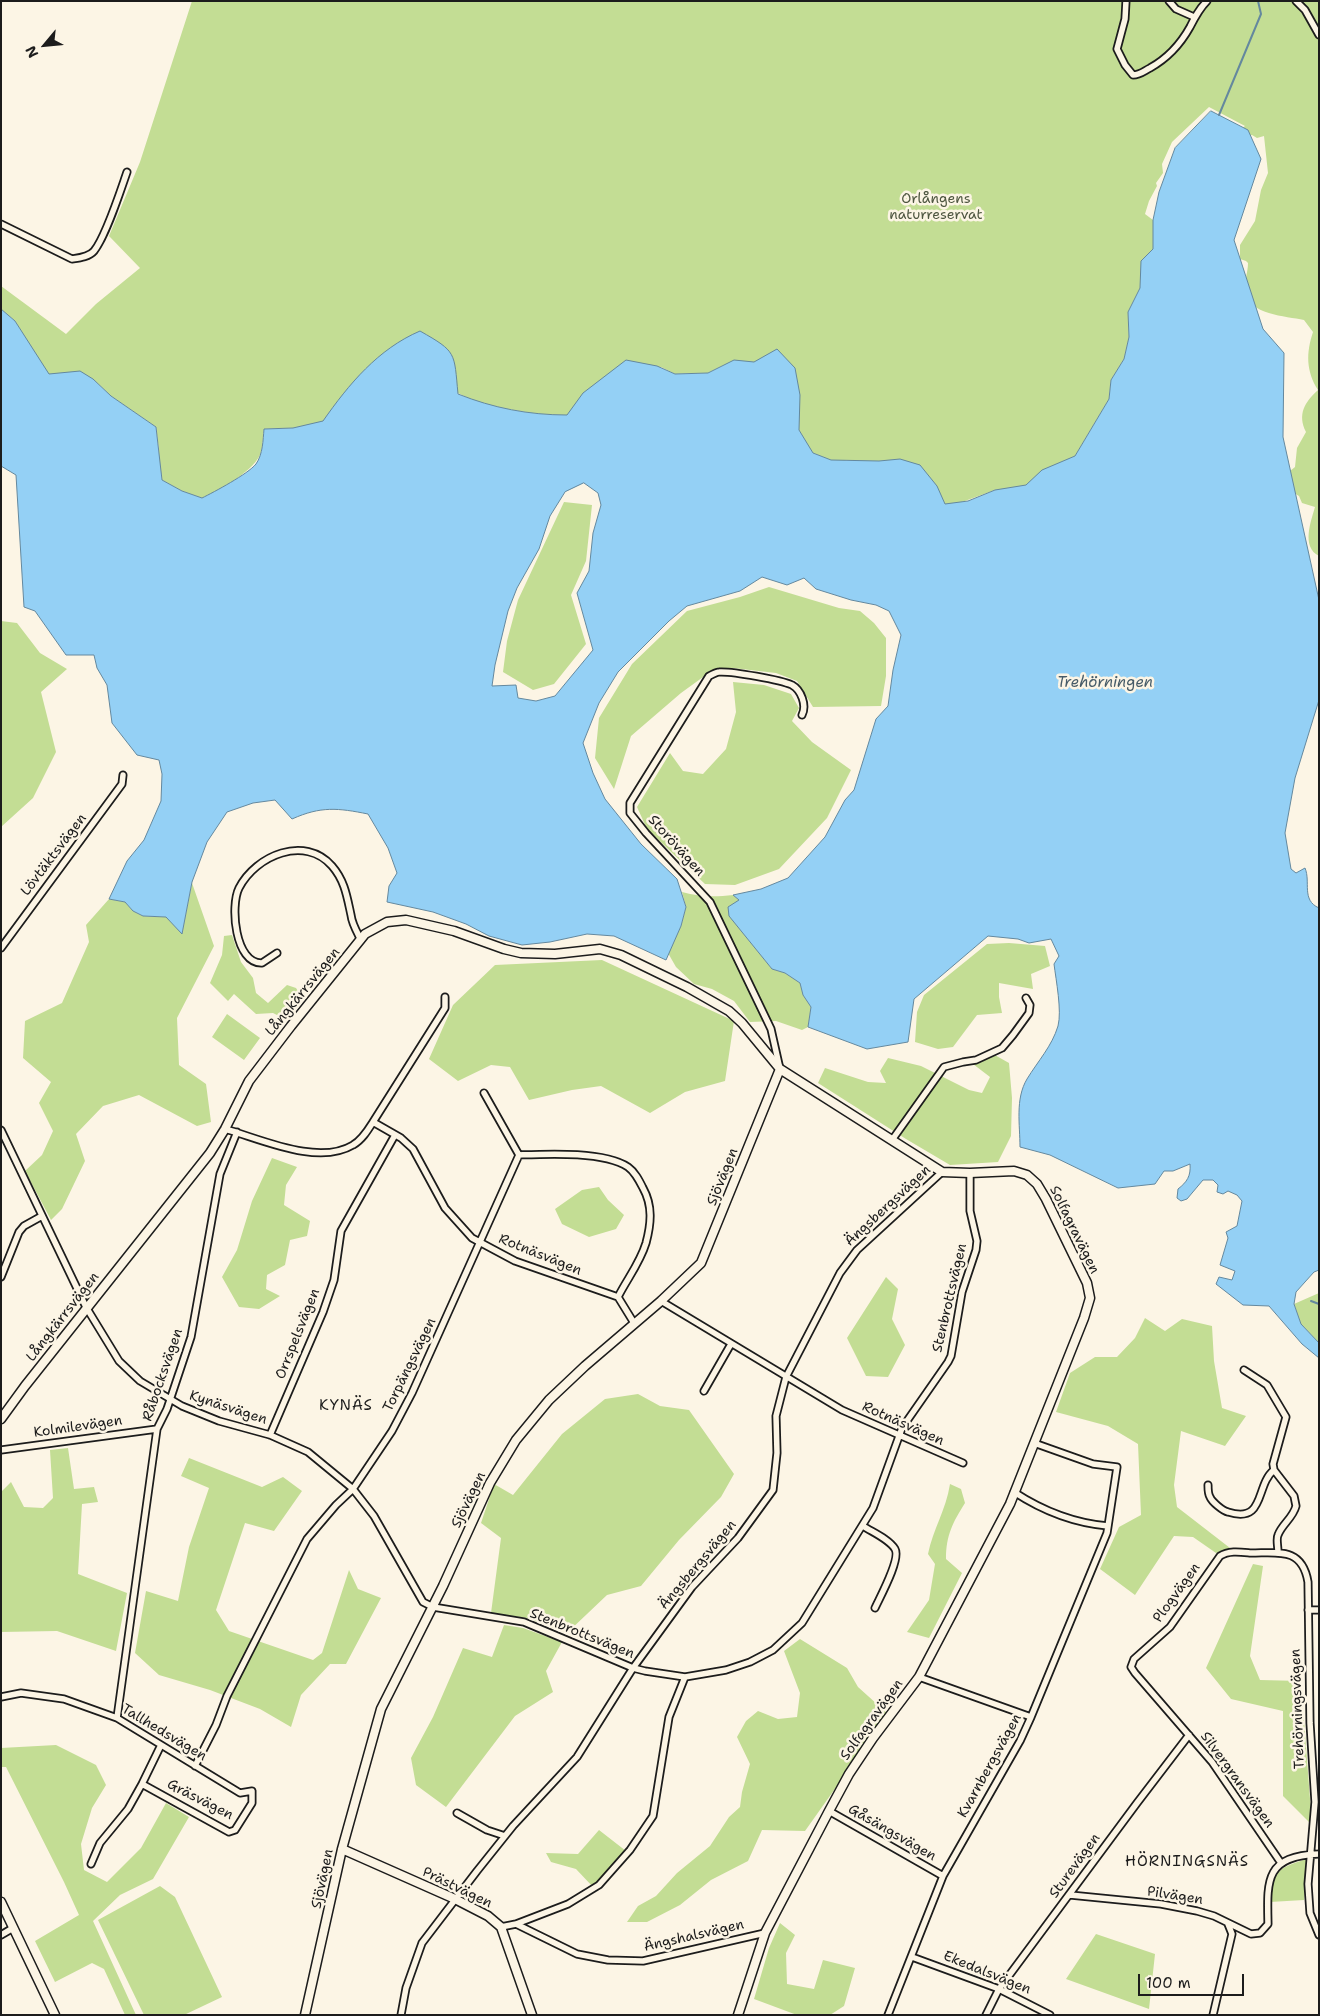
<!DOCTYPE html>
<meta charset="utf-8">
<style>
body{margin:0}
#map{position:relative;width:1320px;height:2016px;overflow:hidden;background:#fcf5e5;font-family:"Shantell Sans",sans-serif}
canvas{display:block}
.frame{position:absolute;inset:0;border:2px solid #1c1c1c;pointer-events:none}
.north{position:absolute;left:20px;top:20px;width:50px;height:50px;-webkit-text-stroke:4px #fcf5e5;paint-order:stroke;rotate:242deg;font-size:14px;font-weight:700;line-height:20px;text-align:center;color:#1c1c1c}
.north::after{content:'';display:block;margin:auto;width:18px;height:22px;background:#1c1c1c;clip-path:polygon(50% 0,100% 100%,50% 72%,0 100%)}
.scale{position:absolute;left:1138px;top:1974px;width:106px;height:22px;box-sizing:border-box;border:2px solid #1c1c1c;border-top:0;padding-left:6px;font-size:15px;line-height:18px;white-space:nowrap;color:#1c1c1c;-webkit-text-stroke:4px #fcf5e5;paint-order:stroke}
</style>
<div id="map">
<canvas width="1320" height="2016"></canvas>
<div class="frame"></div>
<div class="north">N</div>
<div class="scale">100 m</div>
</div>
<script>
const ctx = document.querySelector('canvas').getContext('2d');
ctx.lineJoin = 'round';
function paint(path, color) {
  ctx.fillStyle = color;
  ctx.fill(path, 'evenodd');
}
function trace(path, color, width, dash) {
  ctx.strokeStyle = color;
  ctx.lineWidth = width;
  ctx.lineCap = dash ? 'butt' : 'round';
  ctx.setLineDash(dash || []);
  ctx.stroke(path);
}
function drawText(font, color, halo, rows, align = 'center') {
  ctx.font = font + ' "Shantell Sans",sans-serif';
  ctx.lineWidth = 5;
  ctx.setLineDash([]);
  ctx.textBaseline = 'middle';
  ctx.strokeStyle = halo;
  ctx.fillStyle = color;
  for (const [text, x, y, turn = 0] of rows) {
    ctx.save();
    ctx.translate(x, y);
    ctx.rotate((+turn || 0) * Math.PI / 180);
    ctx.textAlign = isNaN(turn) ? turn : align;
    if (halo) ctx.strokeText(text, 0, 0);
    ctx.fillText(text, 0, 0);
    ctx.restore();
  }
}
paint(new Path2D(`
 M192,1H1319V556C1301,547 1311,521 1315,507L1302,503L1299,496L1294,493L1290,471L1295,467L1297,448L1306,432C1297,414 1305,402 1318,390C1306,371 1306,353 1313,332L1304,320C1286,316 1248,315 1245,291C1244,282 1248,272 1248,263L1246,261L1240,259V245L1255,221L1261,190L1268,173L1264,136L1257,138L1252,135L1249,136L1241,129L1245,126L1209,107L1172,142L1162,164L1163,173L1156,183L1157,186L1149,201L1145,214L1153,220V249L1146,256L1141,277L1140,288L1128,312L1129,337L1124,359L1111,380L1109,399L1075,456L1030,482L1021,489L995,490L962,502L951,509L891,463L846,460L842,465L813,453L806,443L799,430L794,369L777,350L760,363L724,365L708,373L675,374L661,367L571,417L537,414L495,407L487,408L458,393L296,428L264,429C263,436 263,445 261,452C257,469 218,491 203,501L201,498L182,491L162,480V475L157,470L159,450L156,427L111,396L93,379L47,374L15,321L1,309V286L66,334L96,304L140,268L109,236L140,162Z
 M564,502L592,505L586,561L571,595L586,644L554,684L533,690L503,672L507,641L518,600Z
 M769,587L839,608L860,611L874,623L886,638V676L881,706L813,707L797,681L776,673L733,668L710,672L681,693L631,736L614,789L595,758L599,718L632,664L687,611L740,597Z
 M1,621L17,623L40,653L67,669L41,692L56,752L33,798L1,827Z
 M733,682L764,685L791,694L799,708L792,721L812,742L851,770L827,818L779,869L735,885L705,884L647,829L637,807L670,753L683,771L703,774L726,749L736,712Z
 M192,883L214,946L177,1018L179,1065L206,1084L211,1122L197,1126L139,1095L103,1106L76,1134L85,1161L62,1209L51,1220L25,1171L42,1155L53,1131L39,1103L51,1082L23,1058L25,1021L62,1003L89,942L86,925L109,899L125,902L133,911L143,916L166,917L182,933Z
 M682,892C700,897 715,897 733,895L739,900L730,916L772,969L785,973L800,983L803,995L811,1007L808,1027L802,1030L776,1021L750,1022L734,1001L712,989L694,984L676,967L668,953L681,926L686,907Z
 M232,935L241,962L253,978L256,993L268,1003L287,985L296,988L303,999L287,1020L273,1013L256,1014L234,994L228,1001L210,983L222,955L224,936Z
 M1009,943L1045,946L1050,966L1031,974L1033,989L999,983V997L1002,1013L977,1015L953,1047L938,1049L915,1042L917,1012L924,995L987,944Z
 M602,960L734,1021L725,1081L685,1092L650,1113L601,1086L572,1090L529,1100L510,1067L491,1065L458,1081L429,1059L453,1005L495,965Z
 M227,1014L260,1038L244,1060L212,1037Z
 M993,1054L1009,1063L1012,1098L1011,1136L998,1162L950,1165L906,1139L818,1083L825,1068L868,1082L886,1083L880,1071L888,1058L921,1066L969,1090L982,1093L990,1077L973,1064Z
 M272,1158L297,1167L286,1185L284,1205L310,1221L307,1236L290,1240L285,1265L267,1275L266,1289L280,1296L259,1309L239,1307L222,1277L237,1250L252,1201Z
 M599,1187L608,1200L624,1215L616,1229L589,1237L562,1224L555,1209L582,1190Z
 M886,1277L898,1289L892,1319L905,1345L888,1377L866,1376L847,1338Z
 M1319,1293V1343L1301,1324L1294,1304Z
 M1145,1318L1165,1331L1182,1319L1212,1326L1214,1361L1222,1408L1246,1416L1225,1446L1181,1431L1174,1485L1177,1507L1230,1548L1216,1553L1193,1537L1174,1536L1135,1595L1100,1569L1119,1527L1141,1515L1138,1444L1108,1426L1056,1412L1070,1373L1095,1357H1117L1135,1338Z
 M638,1394L660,1406L689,1410L734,1474L721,1497L679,1540L641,1586L607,1595L567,1633L527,1618L491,1613L501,1538L481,1523L494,1484L513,1495L562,1434L605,1399Z
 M68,1448L74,1489L94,1487L98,1502L82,1504L78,1574L127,1593L116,1651L57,1631L1,1632V1492L11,1482L24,1507L43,1508L53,1498L50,1450Z
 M189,1458L262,1487L283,1477L302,1491L274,1531L245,1523L216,1610L229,1631L313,1660L322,1653L349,1570L358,1589L381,1598L346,1664H330L301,1695L291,1727L260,1709L210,1690L159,1675L135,1653L146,1591L178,1601L189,1547L209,1488L181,1476Z
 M950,1484L961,1489L965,1503C953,1522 946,1535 946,1559L962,1573L929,1638L907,1632L929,1600L935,1564L928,1554C933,1529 946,1510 950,1484Z
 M1253,1564L1263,1566L1250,1656L1260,1680L1301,1681L1312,1825L1283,1796V1711L1231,1699L1206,1668Z
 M504,1625L523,1628L562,1642L546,1671L553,1692L515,1716L446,1807L416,1785L411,1758L433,1717L463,1648L492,1657Z
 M800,1639L847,1668L858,1687L888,1714L805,1831L762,1830L748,1861L711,1880L680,1905L647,1922H627L638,1906L656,1896L677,1873L710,1846L729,1817L740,1807L742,1792L750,1764L737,1737L746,1721L758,1711L778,1719L797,1717L800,1693L784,1651Z
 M56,1745L96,1765L106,1785L92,1808L81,1844L84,1870L107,1882L141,1848L166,1803L189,1817L153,1879L120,1895L93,1921L136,2015H125L104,1969L92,1963L55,1982L35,1941L79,1915L64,1882L6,1767H1V1748Z
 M599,1830L626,1851L608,1874L593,1887L576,1869L551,1862L546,1853L578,1854Z
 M1307,1859L1304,1900L1270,1902C1271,1870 1279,1868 1307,1859Z
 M160,1886L175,1897L222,1997L184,2015H144L98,1920Z
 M780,1923L795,1935L786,1953L787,1984L814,1989L823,1960L855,1968L844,2006L830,2015H797L754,1999L769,1948Z
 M1096,1934L1155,1954L1149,2009L1066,1979Z`), '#c3dd94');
const water = new Path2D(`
 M1211,111L1248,130L1261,159L1234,240L1263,329L1284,353L1283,437L1319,600V700L1295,778L1285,833L1291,869L1296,873L1305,868C1311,882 1301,900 1319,908V1270L1314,1272L1296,1292L1294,1304L1301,1324L1319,1343V1358L1302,1344L1269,1306L1243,1305L1216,1284L1219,1277L1232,1280L1235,1271L1220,1265L1228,1238L1226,1232L1237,1226L1242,1201L1237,1195L1228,1191L1223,1194L1217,1192L1218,1185L1213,1180H1203L1187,1199L1181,1201L1177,1198L1178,1189C1187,1182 1191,1176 1190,1164L1173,1171H1164L1155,1184L1118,1188L1050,1155L1020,1147C1020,1125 1015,1099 1027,1079C1038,1061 1052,1046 1058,1026C1062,1011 1056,980 1054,964L1059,956L1051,939L1029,943L1018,939L988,936L914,999L908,1042L867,1049L808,1027L811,1007L803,995L800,983L785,973L772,969L729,916L728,907L739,900L733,895L761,889L788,878L825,837L845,800L854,790L876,719L888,706L893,670L901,635L889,611L876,605L851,600L816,589L804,578L787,585L762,577L740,591L687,606L669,621L618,672L599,703L583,743L593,773L605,799L641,844L677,879L686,907L681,926L666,960L614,936L587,934L550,942L522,945L489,936L466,924L433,912L387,902L389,886L397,873L388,848L368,814C338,808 321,806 292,819L275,800L253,803L227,812L207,842L192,882L182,934L166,917L143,916L133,911L125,902L109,899L127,861L144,840L161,801L162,774L159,760L137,755L112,723L107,685L97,668L94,655H66L35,611L24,607L16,475L1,466V309L15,321L49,374L80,371L93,379L111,396L156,427L162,480L182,491L202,498C214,492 248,474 256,464C263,454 263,440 264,429L293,428L323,421C349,384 378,349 420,331C457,352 454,352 458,394C493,408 529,415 567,415L583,393L626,360L657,366L675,374L708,373L734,360L754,362L777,349L795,368L800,395L799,430L813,453L831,460L879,461L900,459L920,465L937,486L945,504L968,501L995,490L1026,485L1042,470L1075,456L1109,399L1111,380L1124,359L1129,337L1128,312L1140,288L1141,261L1153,249V220L1159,192L1175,148ZM584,483L598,493L601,505L593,533L589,571L577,593L593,650L555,696L536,701L518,698L516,685L492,686L495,665L508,611L517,588L539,549L550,516L565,492Z`);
paint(water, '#94d0f5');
trace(water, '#64889e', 1);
trace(new Path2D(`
 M1219,115L1261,14L1258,1
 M1311,1301L1319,1304`), '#64889e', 2);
const street = new Path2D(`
 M1126,1L1125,19L1117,49L1125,65L1133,75C1140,75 1144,71 1150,68C1168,58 1180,45 1190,27C1195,17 1199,9 1207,1
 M1169,1L1176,9L1194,17
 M1296,1L1305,10L1319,35
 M1,224L72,259C79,258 89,257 94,251C106,236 120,192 127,172
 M1,948L122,784L123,775
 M277,953L262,963C235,964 230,906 239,888C256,855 305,835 332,866C345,881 347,897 351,915C352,924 357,932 361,940
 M780,1069L771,1029L710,902L646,833L630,813V803L709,676C712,675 716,672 719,672C732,671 781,680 792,685C801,690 807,705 802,715
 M373,1122L445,1008V997
 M225,1129C261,1139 318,1166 353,1145C362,1140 368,1130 373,1122L401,1138L413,1149L445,1208L472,1238L515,1261L618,1297L634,1323
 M1,1130L86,1307L119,1361L140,1381L182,1406L219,1421L270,1435L308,1452L353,1489L374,1516L423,1602L433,1607L524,1622L633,1668L645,1671L685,1677L726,1670L750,1662L773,1650L802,1623L873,1508L902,1428L948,1362L951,1356L962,1292L976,1250L977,1241L970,1211V1173
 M892,1140L944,1067L963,1062L976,1060L1002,1048L1013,1035L1029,1013L1030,1005L1026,998
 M519,1155C546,1154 604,1151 628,1167C635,1172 639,1180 643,1188C653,1206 651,1224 646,1243C640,1263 627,1279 618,1297
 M1,1277L19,1232L24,1226L42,1216
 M661,1301L842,1410L963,1463
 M1244,1370L1267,1385L1286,1417L1273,1464L1274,1470
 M704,1391L731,1344
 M270,1435L323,1312L334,1280L341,1231L395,1135
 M1,1450L157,1429
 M1208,1485C1208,1489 1208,1494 1210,1497C1212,1502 1223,1511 1228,1512C1266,1524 1255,1485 1274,1470L1294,1496L1296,1506C1293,1518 1282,1524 1278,1535C1276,1539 1278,1546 1278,1552
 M1014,1492C1043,1511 1073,1523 1108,1526
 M863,1526C872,1532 889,1539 895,1549C901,1559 880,1597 875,1608
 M1308,1610H1319
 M919,1677L1031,1717
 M1,1697L21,1693L64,1699L117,1718L240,1793L252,1791V1803L235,1830L229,1832L142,1784
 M117,1718L157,1429L167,1409L191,1337L220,1174L237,1132
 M195,1766L216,1725L227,1696L307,1539L336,1505L353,1489L392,1431L412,1393L519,1155L484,1093
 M829,1811L943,1876
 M457,1813L487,1830L505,1836
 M1281,1863L1212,1762L1135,1673L1131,1667L1134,1659L1170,1627L1220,1556C1229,1550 1241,1552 1251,1553C1278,1553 1302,1547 1308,1582L1310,1723L1315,1802L1308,1884L1310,1913L1319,1935
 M91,1864L100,1843L128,1809L142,1784L161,1745
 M1070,1895L1161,1904L1197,1911L1214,1916L1251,1934L1260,1933L1268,1924C1267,1880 1265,1856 1319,1854
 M516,1924L577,1954L608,1960L643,1961L765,1933
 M501,1927L516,1924L568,1904L599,1885L630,1850L653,1816L669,1717L685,1677
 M1,1935L13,1928
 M912,1957L999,1989L1050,2015
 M401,2015L406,1988L422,1943L477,1871L513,1826L577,1757L633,1668L692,1587L738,1538L773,1490L777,1453L776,1416L786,1377L840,1273L857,1250L942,1172
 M888,2015L943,1876L1020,1741L1031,1717L1107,1533L1117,1467L1093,1464L1034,1443
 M986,2015L999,1989L1137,1803L1189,1735
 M1213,2015L1232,1934L1228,1924`);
const secondary = new Path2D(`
 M1,1419L25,1386L210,1153L225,1129L249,1081L291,1026L365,934L387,922L406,920L454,931L504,949L521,953L555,954L600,949L621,955L687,987L729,1011L742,1023L780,1069L942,1172L970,1173L1014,1171L1027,1175L1037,1184L1046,1199L1087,1283L1090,1298L1084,1318L1010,1504L919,1677L873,1738L849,1774L829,1811L765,1933L738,2015
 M342,1849L455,1899L488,1916L501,1927L532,2015
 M1,1902L55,2015
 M305,2015L342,1849L381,1709L443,1586L490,1483L516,1440L549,1400L585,1366L661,1301L701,1263L780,1069`);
trace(street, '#1c1c1c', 9);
trace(secondary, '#1c1c1c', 11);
trace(street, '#fcf5e5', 5.5);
trace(secondary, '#fcf5e5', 8);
drawText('14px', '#4e5640', '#fcf5e5', [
 ["Orlångens",936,199],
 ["naturreservat",936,215]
]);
drawText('14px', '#1c1c1c', '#fcf5e5', [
 ["Storövägen",676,846,48],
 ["Lövtäktsvägen",54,855,-53],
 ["Långkärrsvägen",303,992,-51],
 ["Sjövägen",723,1177,-68],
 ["Ängsbergsvägen",888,1206,-43],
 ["Solfagravägen",1074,1230,64],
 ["Rotnäsvägen",540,1255,22],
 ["Stenbrottsvägen",950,1298,-77],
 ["Långkärrsvägen",63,1317,-52],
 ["Orrspelsvägen",298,1334,-68],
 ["Torpängsvägen",410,1365,-64],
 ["Råbocksvägen",163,1375,-71],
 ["Kynäsvägen",228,1408,18],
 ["Rotnäsvägen",903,1424,24],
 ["Kolmilevägen",78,1427,-8],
 ["Sjövägen",469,1500,-64],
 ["Ängsbergsvägen",698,1565,-50],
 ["Plogvägen",1177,1593,-54],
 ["Stenbrottsvägen",582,1634,22],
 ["Trehörningsvägen",1298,1709,-92],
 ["Solfagravägen",872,1720,-54],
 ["Tallhedsvägen",164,1733,31],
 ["Kvarnbergsvägen",990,1766,-61],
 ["Silvergransvägen",1237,1780,54],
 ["Gräsvägen",200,1800,27],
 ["Gåsängsvägen",892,1833,30],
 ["Sturevägen",1075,1866,-54],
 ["Sjövägen",323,1879,-78],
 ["Prästvägen",457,1888,26],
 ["Pilvägen",1175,1896,9],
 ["Ängshalsvägen",694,1936,-13],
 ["Ekedalsvägen",987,1973,22]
]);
drawText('italic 15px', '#465b68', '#fcf5e5', [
 ["Trehörningen",1105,683]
]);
ctx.letterSpacing = '1px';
drawText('15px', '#1c1c1c', '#fcf5e5', [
 ["KYNÄS",346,1406],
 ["HÖRNINGSNÄS",1187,1862]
]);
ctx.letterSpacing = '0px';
</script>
